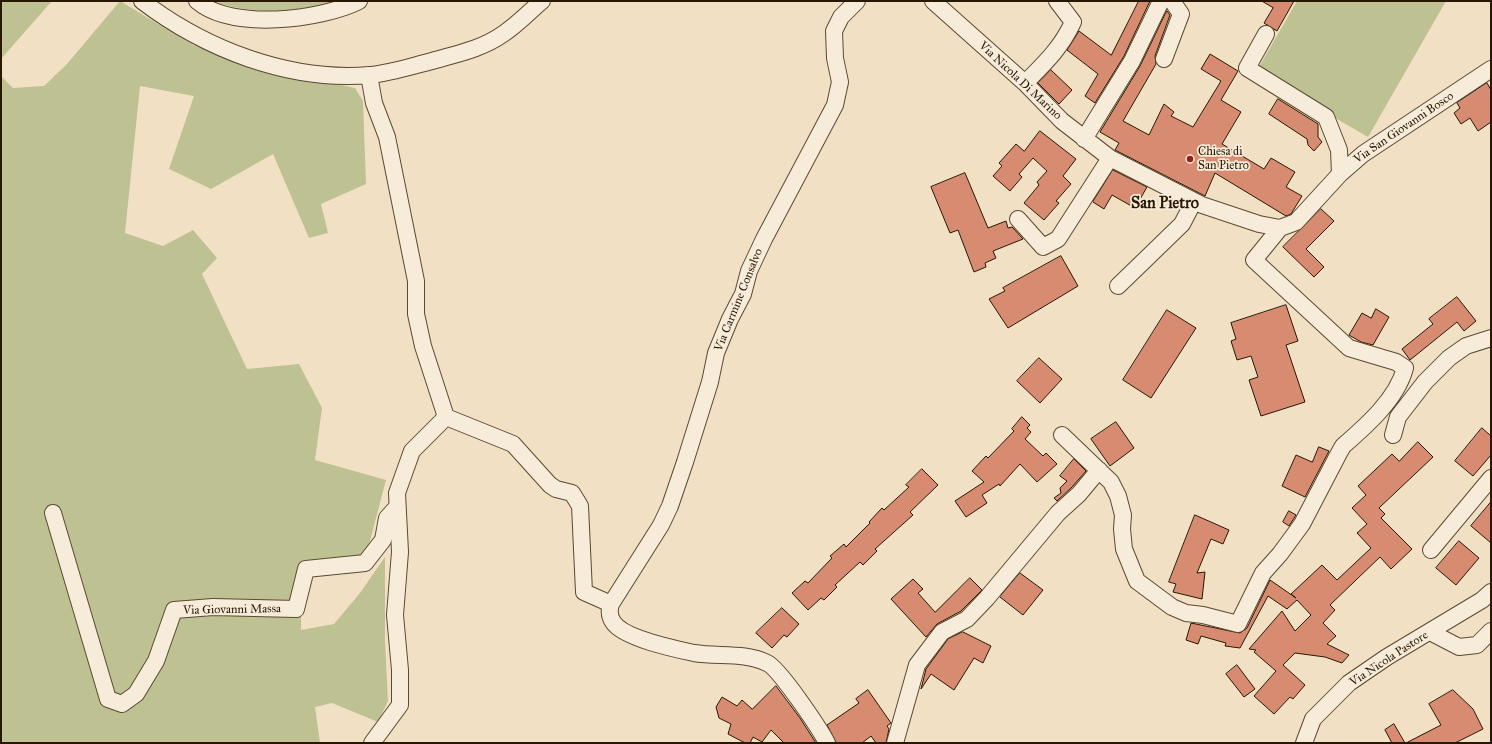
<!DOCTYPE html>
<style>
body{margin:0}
#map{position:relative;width:1492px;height:744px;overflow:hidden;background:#f2e0c5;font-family:"IM FELL Great Primer",serif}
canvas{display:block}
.frame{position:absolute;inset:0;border:2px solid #281801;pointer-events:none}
</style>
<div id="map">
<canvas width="1492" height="744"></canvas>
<div class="frame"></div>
</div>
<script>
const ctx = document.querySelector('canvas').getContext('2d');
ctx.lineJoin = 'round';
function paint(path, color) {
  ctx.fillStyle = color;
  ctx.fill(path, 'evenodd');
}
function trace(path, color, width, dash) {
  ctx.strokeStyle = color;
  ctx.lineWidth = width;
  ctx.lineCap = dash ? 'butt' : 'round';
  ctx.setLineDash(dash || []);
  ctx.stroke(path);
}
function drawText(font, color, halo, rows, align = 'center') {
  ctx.font = font + ' "IM FELL Great Primer",serif';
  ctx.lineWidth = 3.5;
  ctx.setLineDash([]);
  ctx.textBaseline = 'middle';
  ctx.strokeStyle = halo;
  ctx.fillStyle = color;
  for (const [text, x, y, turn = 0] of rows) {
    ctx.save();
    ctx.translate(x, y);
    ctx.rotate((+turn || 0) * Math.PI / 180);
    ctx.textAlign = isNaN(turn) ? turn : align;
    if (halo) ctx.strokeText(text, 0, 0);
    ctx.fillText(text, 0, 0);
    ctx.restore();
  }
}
paint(new Path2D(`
 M1,1H52L1,59V76L13,88L44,86L67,64L120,1L193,45L246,64L355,88L363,101L366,184L321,204L328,233L309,238L273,154L211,189L169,169L194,96L140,86L125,233L163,246L193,230L217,258L202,274L247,369L299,364L322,408L315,460L386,480L366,556L301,563V630L334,624L360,593L385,557V642L388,701L378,722L332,703L315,707L320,743H1Z
 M214,1H337C299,12 252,16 214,1Z
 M1297,1H1446L1368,137L1256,72Z`), '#bec192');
const building = new Path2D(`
 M1139,1H1150L1124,56L1095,103L1085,96L1098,74L1067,50L1079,31L1111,55Z
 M1262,1H1294L1277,31L1264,23L1273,8Z
 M1167,11L1170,15L1155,56L1156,64L1123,121L1149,135L1164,104L1174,112L1171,116L1193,127L1221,81L1201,69L1210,54L1238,71L1221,100L1241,112L1222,144L1264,169L1271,158L1295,172L1286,187L1302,196L1291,214L1286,216L1215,173L1205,196L1115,150L1119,143L1100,132L1140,66Z
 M1051,70L1072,90L1059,104L1038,83Z
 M1487,83L1491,90V122L1478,131L1470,118L1461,124L1454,113L1460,108L1457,103Z
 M1278,99L1318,124V137L1322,142L1314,151L1308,145L1307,139L1269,114Z
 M1040,131L1076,159L1063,176L1071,184L1056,201L1059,203L1044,220L1024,203L1039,185L1037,182L1047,171L1033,158L1019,174L1022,177L1010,191L993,176L1002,166L999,163L1016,144L1024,151Z
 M1113,170L1147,187L1135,208L1112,195L1104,209L1093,202Z
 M965,173L988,228L1006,221L1008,228L1012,227L1023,239L993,251L996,258L985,263L986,267L974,272L958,230L950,233L931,187Z
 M1321,209L1334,221L1306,249L1324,267L1314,277L1283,247Z
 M1061,256L1078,286L1008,328L989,299L1005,291L1003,288Z
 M1457,297L1476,321L1464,331L1457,322L1410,360L1402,349L1433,324L1429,319Z
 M1286,305L1298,341L1286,345L1305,402L1261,416L1249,380L1258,377L1251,356L1237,360L1231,341L1236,339L1231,323Z
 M1376,309L1389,317L1373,345L1361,342L1349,335L1362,313L1371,318Z
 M1167,310L1196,328L1151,398L1123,380Z
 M1039,358L1062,379L1040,403L1017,381Z
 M1022,417L1030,425L1027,428L1031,432L1025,439L1043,456L1046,453L1057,464L1037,482L1020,464L1000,486L999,484L982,495L987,503L966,517L955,501L984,482L972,471L986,456L988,458L1014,431L1012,429Z
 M1116,422L1134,448L1110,466L1091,439Z
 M1482,428L1491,436V455L1473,476L1455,461Z
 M1418,442L1433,457L1379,508L1385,514L1381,518L1412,549L1391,569L1380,557L1330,605L1335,610L1323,623L1336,636L1327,644L1349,655L1342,663L1325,657L1295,653L1283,665L1305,685L1293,699L1290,697L1274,714L1254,696L1276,671L1254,652L1256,650L1249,649L1282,611L1295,631L1311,615L1297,600L1287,609L1268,596L1240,648L1225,646L1226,643L1201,636L1198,644L1186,640L1191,623L1240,633L1247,628L1270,580L1296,598L1291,594L1322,565L1337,580L1371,548L1357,533L1367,524L1352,508L1366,495L1358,486L1392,454L1399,461Z
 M1319,447L1329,451L1305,497L1282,486L1296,455L1312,462Z
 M1074,459L1086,471L1072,487L1057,501L1054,498L1061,493L1060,488L1067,481L1060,476Z
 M922,469L938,485L910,512L913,515L875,549L877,551L863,565L860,562L835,585L837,587L824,600L821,598L808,610L792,593L805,581L808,583L832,558L830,556L844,544L846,547L870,523L869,522L882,508L884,510L909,487L906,485Z
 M1491,502V543L1471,526Z
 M1289,511L1296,515L1289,526L1283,522Z
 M1195,515L1229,530L1223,544L1211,539L1197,573L1205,572L1202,599L1173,592L1176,584L1169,582Z
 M1459,541L1479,558L1456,585L1436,568Z
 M1020,573L1043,590L1023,615L1000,597Z
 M970,578L982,590L961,611L937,624L926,637L891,599L913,579L923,589L918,593L935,612Z
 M782,608L799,624L787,637L784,635L772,648L756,633Z
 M963,632L991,646L983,663L974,658L954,690L931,674L921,689L926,669L948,639Z
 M1237,665L1255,689L1244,697L1226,674Z
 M776,686L800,718L816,743H784L771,730L762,742L753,737L750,743H745L728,734L731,724L719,718L716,707L722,697L737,706L742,700L752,709Z
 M868,690L891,723L887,726L889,729L886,743H876L871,736L862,743H836L827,725L859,703L856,699Z
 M1453,690L1473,709L1483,729L1455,743H1406L1441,725L1429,704Z
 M1394,724L1405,743H1392L1385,730Z`);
paint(building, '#d78c71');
trace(building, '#281801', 1);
const minor = new Path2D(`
 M142,1C205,49 289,82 370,75C391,73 412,66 432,61C456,54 482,49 503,34C517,25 529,12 542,1
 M197,1C232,31 321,20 359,1
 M933,1L1025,83L1062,121L1110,158L1202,205L1259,224L1280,228L1296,222L1340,174L1363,154L1491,69
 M1266,34L1247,68L1326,117L1339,150L1340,174
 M1164,59L1181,14L1172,1
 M369,75L374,103L387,137L416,281V314L423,346L446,417
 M1025,83C1045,63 1061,48 1073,22L1057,1
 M1084,139L1132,61L1161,1
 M1018,219L1043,247L1058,239L1110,158
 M1118,286L1182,224L1194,201
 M446,417L513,444L550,485L556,489L572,493L580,506L584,592L611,604
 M1062,435L1111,482L1118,496L1123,515L1122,529L1124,549L1137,581L1172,607L1186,613L1203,615L1238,624L1263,573L1280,554L1302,524L1339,453L1343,446C1366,426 1397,399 1405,368L1396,362L1349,348L1254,260L1280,228
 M1393,435L1398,417L1425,382L1449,358L1466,346L1491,338
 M53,513L108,699L122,704L136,694L156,661L174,610L213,607L296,609L306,569L365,563L383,540L387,518L397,507
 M1431,550L1491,478
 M1430,632L1459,647L1477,645L1491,631
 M372,743L400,705V670L395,615L400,552L397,493L412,451L446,417
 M827,743C820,729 779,668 767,663C745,652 718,657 694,653C675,649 623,638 613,622C609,616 609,610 611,604L661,525L670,506L685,462L710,382L716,353L730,319L743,294L749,271L764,239L835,105L840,82L835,58L834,31L841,17L857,1
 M895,743L917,665L942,632L967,619L987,598L1058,513L1079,494L1099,470
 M1304,743L1313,719L1349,683L1387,657L1482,600L1491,592`);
trace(minor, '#5a4a32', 18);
trace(minor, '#f7ebd9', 16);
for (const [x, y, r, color] of [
 [1190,159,4,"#8f2418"]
]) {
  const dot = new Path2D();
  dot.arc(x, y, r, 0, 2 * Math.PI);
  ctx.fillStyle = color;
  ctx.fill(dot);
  trace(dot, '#f7ebd9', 1.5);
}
drawText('12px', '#281801', '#f7ebd9', [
 ["Via Nicola Di Marino",1020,81,43],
 ["Via San Giovanni Bosco",1404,128,-34],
 ["Via Carmine Consalvo",739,300,-68],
 ["Via Giovanni Massa",232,610,-1],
 ["Via Nicola Pastore",1389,659,-33]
]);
drawText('12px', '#281801', '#f7ebd9', [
 ["Chiesa di",1198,152],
 ["San Pietro",1198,166]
], 'left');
drawText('bold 16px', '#281801', '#f7ebd9', [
 ["San Pietro",1165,204]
]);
</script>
